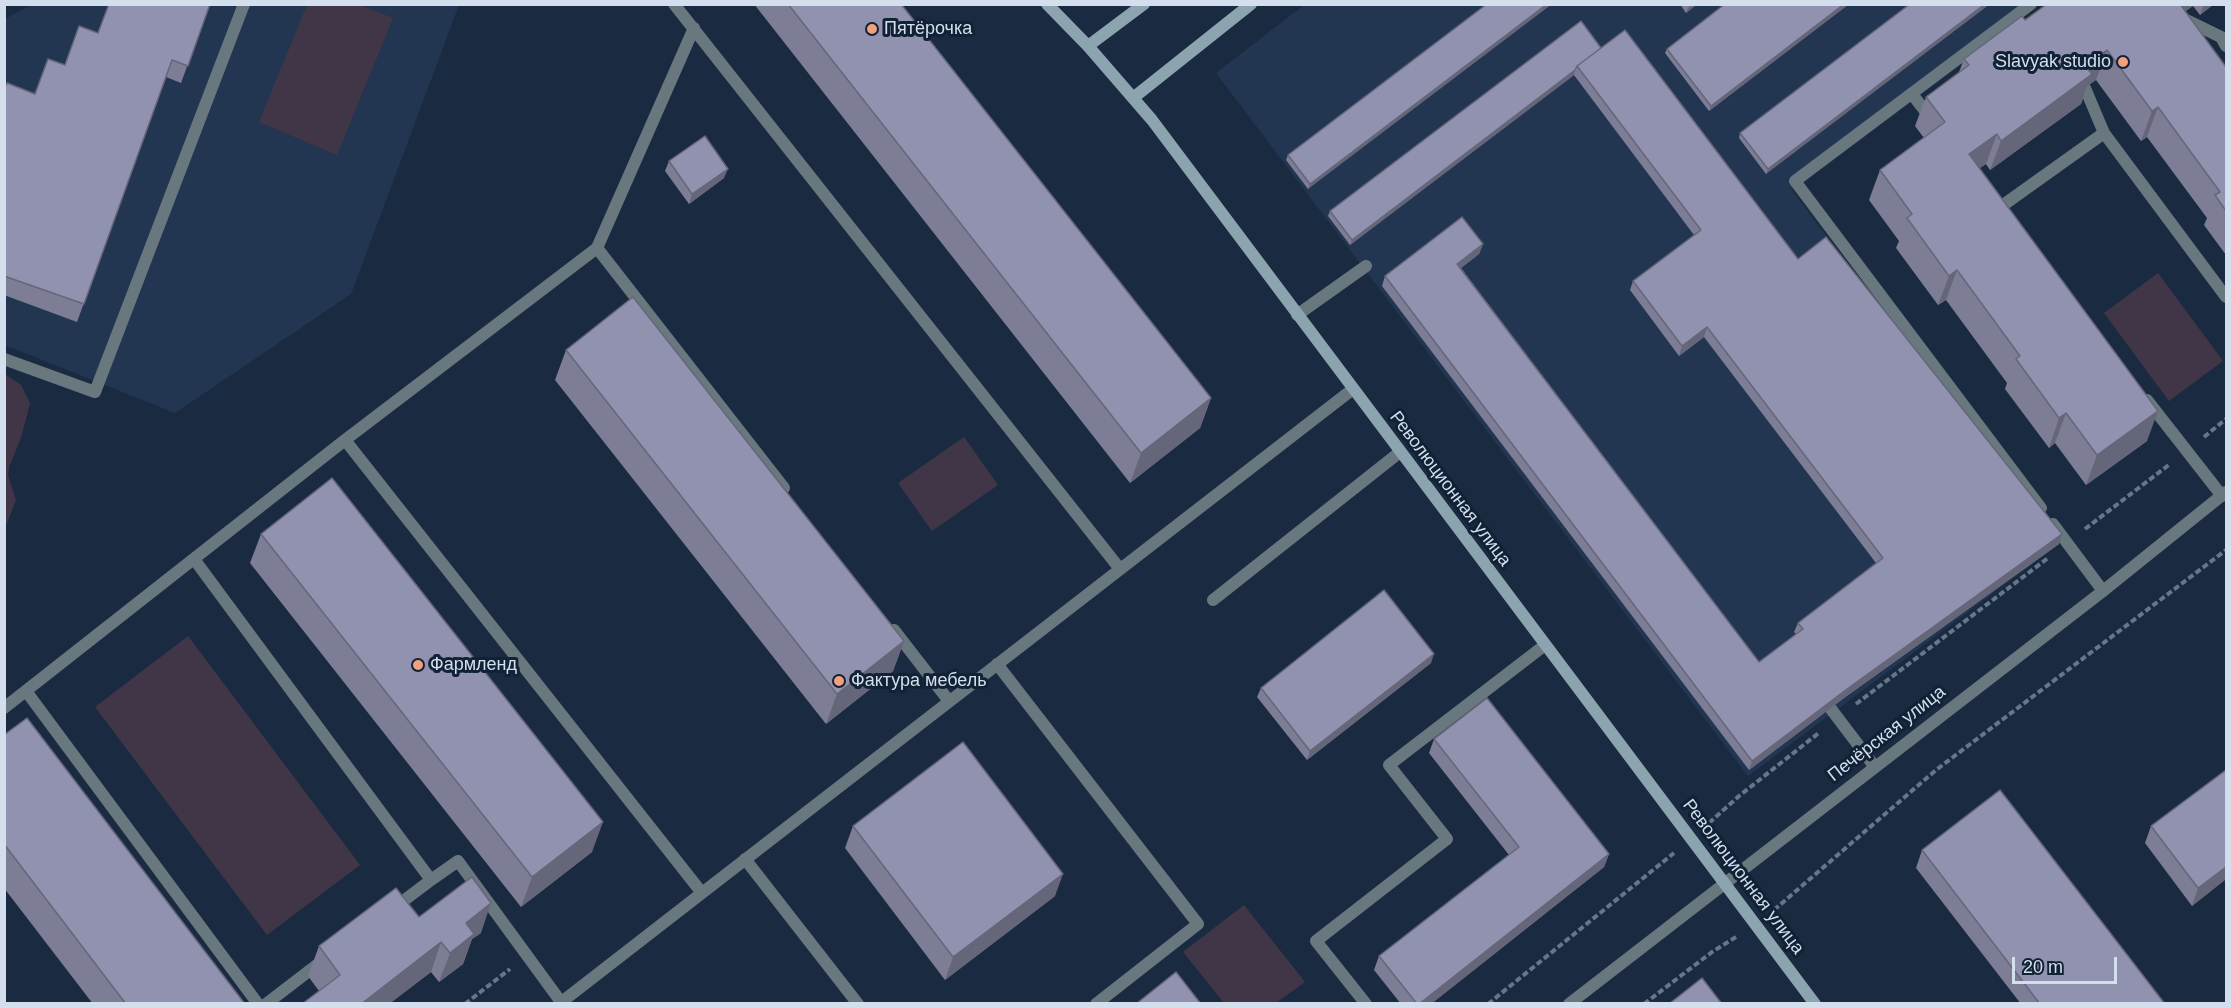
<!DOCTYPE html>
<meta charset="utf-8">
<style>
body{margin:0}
#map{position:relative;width:2231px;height:1008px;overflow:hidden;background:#1a2b41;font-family:Arial,sans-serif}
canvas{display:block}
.frame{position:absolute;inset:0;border:6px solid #d4dfed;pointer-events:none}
.scale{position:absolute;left:2012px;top:957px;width:105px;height:27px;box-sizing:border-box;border:3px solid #d4dfed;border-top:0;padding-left:8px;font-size:18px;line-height:21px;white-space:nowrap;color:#d4dfed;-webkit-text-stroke:4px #112136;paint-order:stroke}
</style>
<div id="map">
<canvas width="2231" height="1008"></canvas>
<div class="frame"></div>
<div class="scale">20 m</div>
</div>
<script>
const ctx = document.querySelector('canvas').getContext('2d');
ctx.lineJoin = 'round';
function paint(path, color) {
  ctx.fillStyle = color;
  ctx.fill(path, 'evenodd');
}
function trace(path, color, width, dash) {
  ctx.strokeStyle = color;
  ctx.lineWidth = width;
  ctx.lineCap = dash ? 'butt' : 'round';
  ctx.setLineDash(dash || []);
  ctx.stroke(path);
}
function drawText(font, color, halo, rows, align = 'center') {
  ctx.font = font + ' Arial,sans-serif';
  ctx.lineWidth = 6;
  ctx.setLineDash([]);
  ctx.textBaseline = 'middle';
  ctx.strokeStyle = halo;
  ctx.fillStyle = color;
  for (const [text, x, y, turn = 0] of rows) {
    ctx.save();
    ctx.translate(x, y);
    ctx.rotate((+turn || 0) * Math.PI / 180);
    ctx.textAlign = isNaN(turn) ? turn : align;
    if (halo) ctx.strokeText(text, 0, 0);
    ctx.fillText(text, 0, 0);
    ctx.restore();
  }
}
paint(new Path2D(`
 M33,4L459,5L351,294L175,413L5,345V19Z
 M1304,5H2037L1791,189L2059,544L1748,776L1216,73Z`), '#223651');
paint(new Path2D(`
 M307,5H360L393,18L337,155L259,122Z
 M2158,273L2223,361L2169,401L2104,313Z
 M5,374L21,385L30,403L21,438L9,467L8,475L16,500L5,528Z
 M964,437L998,485L932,531L898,483Z
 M188,636L360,865L267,935L95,707Z
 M1244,905L1305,982L1276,1003H1224L1183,952Z`), '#413647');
trace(new Path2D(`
 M2204,437L2226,419
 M2085,529L2170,464
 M1856,704L2048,558
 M1709,823L1739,796L1820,732
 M1774,910L1936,770L2226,550
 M465,1004L510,969
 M1488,1004L1674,853
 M1644,1004L1712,952L1736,937`), '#687689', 4, [6, 3]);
trace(new Path2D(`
 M674,4L1120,569
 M2031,4L1795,181L2041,508
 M2182,18L2221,37L2226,46
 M2085,88L2104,133L2226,297
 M1912,94L1929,116
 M1999,208L2104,133
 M597,248L784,488
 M1297,315L1366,266
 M4,359L95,392L244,4
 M2147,400L2222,496
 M345,440L597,248L694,28
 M2053,524L2103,591
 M194,559L431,880L394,908
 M1213,600L1400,452
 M894,630L949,701
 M997,664L1198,924L1096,1004
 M26,691L258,1004
 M4,708L345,440L702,893L559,1004
 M1831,709L1875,767
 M745,859L858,1004
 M431,880L458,861L561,1002
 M702,893L1353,389
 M266,1004L322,961
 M1366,1004L1316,941L1447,839L1389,765L1545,645`), '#69787f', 12);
trace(new Path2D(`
 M1569,1004L2103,591L2226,492`), '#69787f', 12);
trace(new Path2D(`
 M1047,4L1088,46L1152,120L1815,1004
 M1088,46L1144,4
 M1133,98L1251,4`), '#8ca4af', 12);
paint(new Path2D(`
 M210,4L181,83L166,77L77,322L4,295V89L35,94L98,33Z
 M754,4H901L1211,398L1200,428L1130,483Z
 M1487,4L1308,189L1286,160L1288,155Z
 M1680,4H1697L1686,13Z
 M1849,4L1709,111L1665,53L1667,49Z
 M1910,4L1766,174L1739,138L1740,133Z
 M2047,4H2214L2200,15L2193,6L2185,11L2226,67V255L2204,225L2207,218L2147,137L2141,141L2096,80L2087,86L2081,104L1990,170L1986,164L1979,168L2147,441L2086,485L2055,443L2049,448L2005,389L2007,383L1946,300L1938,305L1896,248L1899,241L1869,200L1880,170L1924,138L1915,126L1926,97L1959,72L1964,59L2025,20Z
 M1601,48L1798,259L2059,544L1844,698L1749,770L1382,286L1385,276L1483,244L1479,254L1461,268L1759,662L1796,634L1794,632L1798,623L1876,563L1704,337L1679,356L1630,290L1633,281L1694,235L1574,75L1350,245L1328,216L1330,211Z
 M669,161L724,178L689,204L665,171Z
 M566,350L904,641L893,671L826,724L555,380Z
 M261,534L592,852L521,907L250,563Z
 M1431,663L1307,760L1257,697L1261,688Z
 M4,735L245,1004H93L4,888Z
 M1434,739L1609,854L1604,867L1431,1004H1401L1374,970L1379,956L1509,855L1429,753Z
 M853,826L1055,896L945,980L845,848Z
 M2151,826L2226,879L2192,906L2145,843Z
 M1922,850L2165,1004H2021L1916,868Z
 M419,917L481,933L472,939L463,964L439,982L431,972L389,1004H302L319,991L308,976L319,946Z`), '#7d7e96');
paint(new Path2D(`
 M1547,4H1552L1308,189L1310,184Z
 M1692,4H1697L1686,13L1688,8Z
 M1844,4H1849L1709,111L1711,106Z
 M1985,4H1990L1766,174L1768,169Z
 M2173,4H2193V6L2164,27Z
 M2204,4H2214L2200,15Z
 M2107,50L2096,80L2087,86L2081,104L1990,170L2001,141L2085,66Z
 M1575,70L1574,75L1350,245L1352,240Z
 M2158,107L2147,137L2141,141L2152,111Z
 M1997,134L1986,164L1958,184L1969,154Z
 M728,169L724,178L689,204L692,194Z
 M1483,244L1479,254L1454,273L1457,264Z
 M1957,270L1946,300L1938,305L1949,276Z
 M1707,327L1704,337L1679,356L1682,346Z
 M1211,398L1200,428L1130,483L1141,453Z
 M2158,411L2147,441L2086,485L2097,455Z
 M2066,413L2055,443L2049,448L2059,418Z
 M2062,534L2059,544L1844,698L1749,770L1752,761L1847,689Z
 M904,641L893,671L826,724L837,694Z
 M1434,654L1431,663L1307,760L1310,751Z
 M603,822L592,852L521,907L532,877Z
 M1609,854L1604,867L1431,1004H1419Z
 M2226,867V879L2192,906L2198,888Z
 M1063,874L1055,896L945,980L953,957Z
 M491,903L481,933L472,939L463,964L439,982L450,953L466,923Z
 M441,942L431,972L389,1004H361Z`), '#66667a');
const building = new Path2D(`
 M109,4H210L188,66L172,60L84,304L4,276V89L7,83L35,94L48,59L65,65L79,26L98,33Z
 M788,4H901L1211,398L1141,453Z
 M1487,4H1547L1310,184L1288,155Z
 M1725,4H1844L1711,106L1667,49Z
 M1910,4H1985L1768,169L1740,133Z
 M2047,4H2180L2226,67V211L2215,195L2220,192L2158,107L2152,111L2107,50L2085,66L2092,74L2001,141L1997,134L1969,154L2158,411L2097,455L2066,413L2059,418L2016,359L2020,356L1957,270L1949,276L1907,218L1912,214L1880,170L1945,122L1926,97L1969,65L1964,59L2022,16L2025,20Z
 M1581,21L1601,48L1577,66L1575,70L1352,240L1330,211Z
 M1625,30L1798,259L1826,237L2062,534L1847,689L1752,761L1385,276L1462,217L1483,244L1457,264L1759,662L1803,629L1798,623L1883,558L1707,327L1682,346L1633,281L1701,230L1577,66Z
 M705,136L728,169L692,194L669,161Z
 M633,297L904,641L837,694L566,350Z
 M332,478L603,822L532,877L261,534Z
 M1384,590L1434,654L1310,751L1261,688Z
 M1487,698L1609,854L1419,1004H1417L1379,956L1519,847L1434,739Z
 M27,718L245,1004H126L4,844V735Z
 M963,742L1063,874L953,957L853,826Z
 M2226,770V867L2198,888L2151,826Z
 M2000,790L2165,1004H2040L1922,850Z
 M472,877L491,903L466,923L474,934L450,953L441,942L361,1004H302L340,975L319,946L396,888L419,917Z
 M1176,972L1201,1004H1136Z
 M1702,978L1722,1004H1669Z`);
paint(building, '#9192af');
trace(building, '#66667a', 1.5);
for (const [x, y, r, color] of [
 [872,29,6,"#f2a07e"],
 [2123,62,6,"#f2a07e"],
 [418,665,6,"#f2a07e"],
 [839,681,6,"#f2a07e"]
]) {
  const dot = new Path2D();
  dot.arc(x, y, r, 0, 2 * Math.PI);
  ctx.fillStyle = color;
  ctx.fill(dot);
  trace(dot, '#112136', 2);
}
drawText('18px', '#d4dfed', '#112136', [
 ["Пятёрочка",884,29],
 ["Slavyak studio",2111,62,"right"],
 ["Фармленд",430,665],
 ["Фактура мебель",851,681]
], 'left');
drawText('18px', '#d4dfed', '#112136', [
 ["Революционная улица",1450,489,53],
 ["Печёрская улица",1887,734,-38],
 ["Революционная улица",1743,877,53]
]);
</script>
